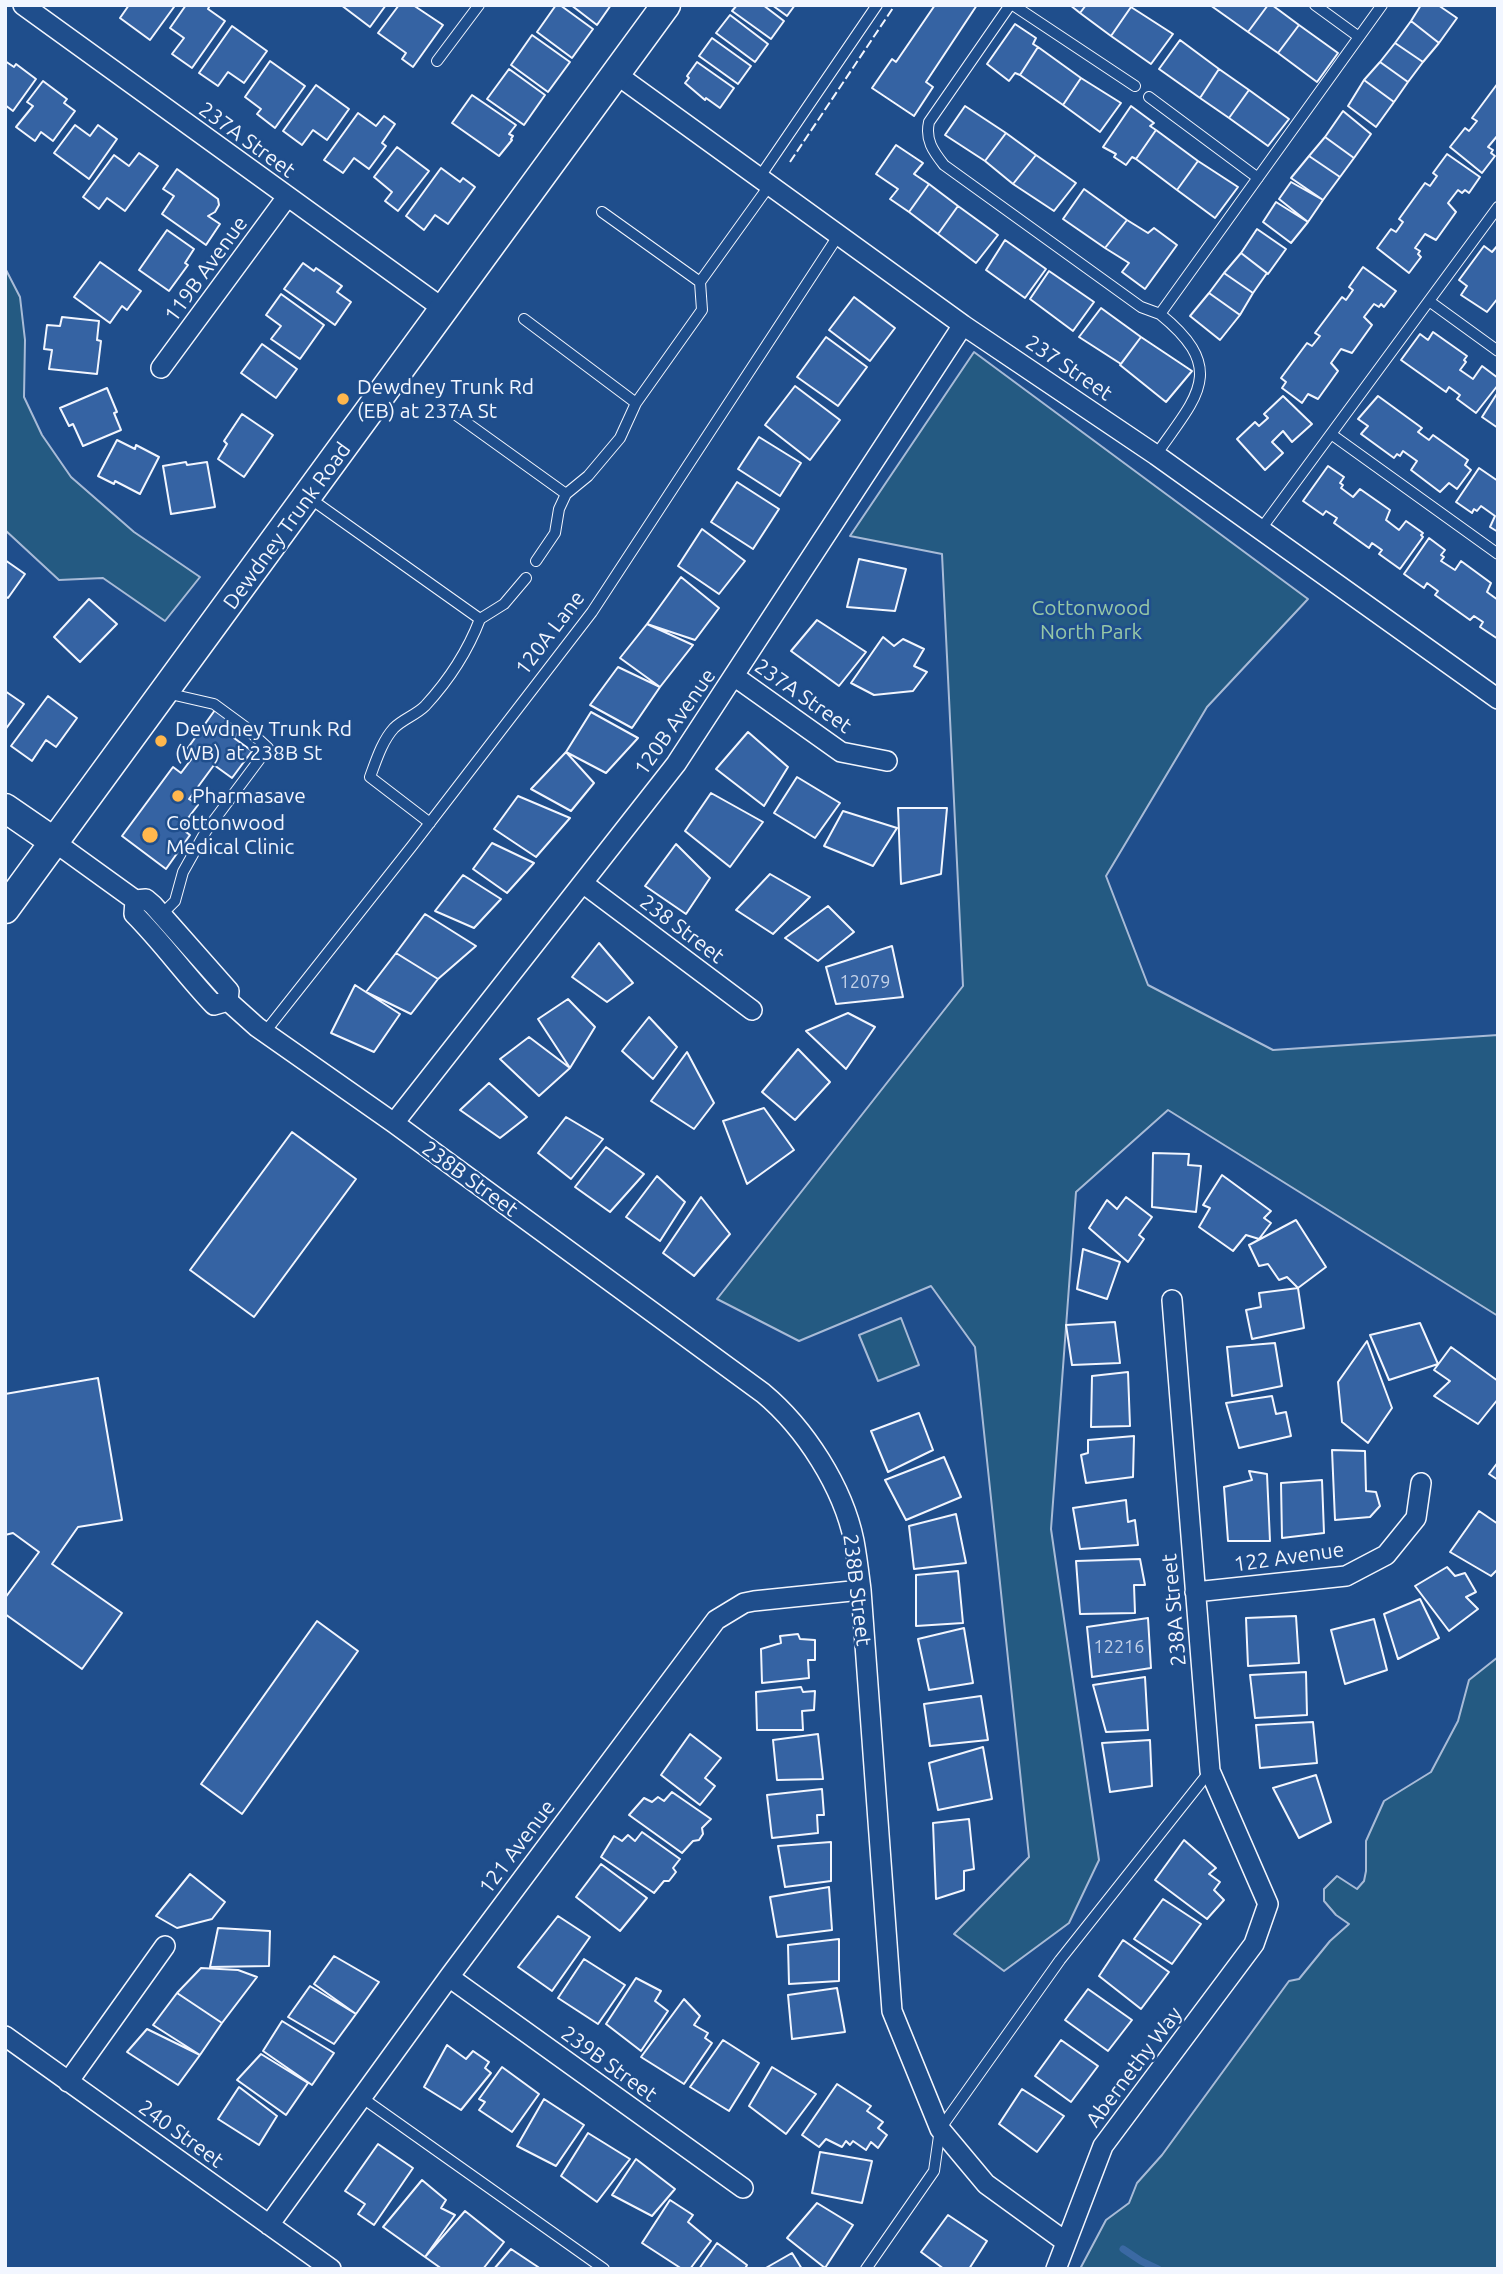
<!DOCTYPE html>
<style>
body{margin:0}
#map{position:relative;width:1503px;height:2274px;overflow:hidden;background:#1f4e8c;font-family:Ubuntu,sans-serif}
canvas{display:block}
.frame{position:absolute;inset:0;border:7px solid #f2f6ff;pointer-events:none}
</style>
<div id="map">
<canvas width="1503" height="2274"></canvas>
<div class="frame"></div>
</div>
<script>
const ctx = document.querySelector('canvas').getContext('2d');
ctx.lineJoin = 'round';
function paint(path, color) {
  ctx.fillStyle = color;
  ctx.fill(path, 'evenodd');
}
function trace(path, color, width, dash) {
  ctx.strokeStyle = color;
  ctx.lineWidth = width;
  ctx.lineCap = dash ? 'butt' : 'round';
  ctx.setLineDash(dash || []);
  ctx.stroke(path);
}
function drawText(font, color, halo, rows, align = 'center') {
  ctx.font = font + ' Ubuntu,sans-serif';
  ctx.lineWidth = 5;
  ctx.setLineDash([]);
  ctx.textBaseline = 'middle';
  ctx.strokeStyle = halo;
  ctx.fillStyle = color;
  for (const [text, x, y, turn = 0] of rows) {
    ctx.save();
    ctx.translate(x, y);
    ctx.rotate((+turn || 0) * Math.PI / 180);
    ctx.textAlign = isNaN(turn) ? turn : align;
    if (halo) ctx.strokeText(text, 0, 0);
    ctx.fillText(text, 0, 0);
    ctx.restore();
  }
}
const green = new Path2D(`
 M5,268L20,297L25,340L24,397L42,435L71,477L134,532L200,577L165,621L103,578L59,580L5,530Z
 M974,352L1308,599L1207,707L1106,876L1148,985L1273,1050L1498,1035V1316L1168,1110L1076,1192L1051,1529L1099,1860L1069,1923L1004,1971L954,1934L1029,1857L975,1347L931,1286L799,1341L717,1299L963,986L942,554L850,536Z
 M901,1318L919,1365L878,1381L859,1335Z
 M1498,1657V2269H1080L1106,2220L1129,2203L1137,2183L1162,2155L1289,1981L1299,1979L1330,1941L1349,1924L1336,1915L1324,1901V1889L1337,1876L1357,1889L1364,1881L1366,1871V1841L1384,1801L1431,1772L1458,1721L1469,1680Z`);
paint(green, '#245a82');
trace(green, '#a8bbd7', 2);
trace(new Path2D(`
 M1123,2249L1141,2261L1158,2269`), '#3b69a3', 7);
const building = new Path2D(`
 M129,5H171L174,7L150,40L120,18Z
 M186,5H210L208,9L225,21L192,68L172,54L184,38L170,28Z
 M341,5H386L370,27Z
 M399,5H413L443,25L413,67L402,59L406,53L378,33Z
 M556,5H560L593,29L572,58L537,32Z
 M571,5H611L597,25Z
 M737,5H763L784,21L771,39L732,11Z
 M772,5H795L787,16Z
 M935,5H977L926,82L933,87L914,116L872,88L892,59L896,62Z
 M1070,5H1086L1080,13Z
 M1086,5H1129L1131,7L1111,36L1080,13Z
 M1210,5H1268L1248,32Z
 M1268,5H1272L1299,25L1278,53L1248,32Z
 M1421,5H1438L1457,18L1439,43L1411,21Z
 M1131,7L1173,34L1151,64L1111,36Z
 M730,15L768,44L755,62L716,33Z
 M1411,21L1439,43L1423,62L1395,43Z
 M1015,24L1036,38L1033,44L1038,47L1020,75L1015,73L1009,81L987,64Z
 M1299,25L1338,53L1317,82L1278,53Z
 M232,26L267,51L244,83L228,72L218,86L199,73Z
 M532,35L570,62L548,92L511,65Z
 M712,38L751,66L738,84L699,56Z
 M1180,40L1219,69L1200,98L1159,69Z
 M1395,43L1423,62L1408,82L1380,62Z
 M1038,47L1081,78L1063,105L1020,75Z
 M5,61L14,67L16,64L36,79L13,111L5,105Z
 M270,61L305,86L275,128L257,114L261,109L245,97Z
 M697,62L734,88L720,108L706,98L705,100L685,83L689,78L687,76Z
 M1380,62L1408,82L1394,102L1364,80Z
 M509,69L545,95L524,125L487,99Z
 M1219,69L1249,90L1229,118L1200,98Z
 M1081,78L1121,103L1100,132L1063,105Z
 M1364,80L1394,102L1376,127L1348,106Z
 M43,81L67,99L64,103L75,111L53,141L41,132L35,141L16,127L33,106L27,102Z
 M1498,83V135L1488,147L1493,150L1491,153L1495,156L1482,173L1450,147L1465,128L1469,131L1477,121L1472,118Z
 M316,85L349,109L327,140L313,130L302,145L283,131Z
 M1249,90L1289,119L1268,146L1229,118Z
 M472,95L516,125L509,134L513,136L511,139L512,140L499,156L452,123Z
 M965,106L1006,133L985,161L945,135Z
 M1131,106L1154,123L1150,126L1156,130L1136,159L1132,157L1126,165L1114,157L1116,154L1103,147Z
 M1343,111L1371,134L1354,158L1325,137Z
 M358,113L376,126L384,116L395,124L382,143L386,146L369,169L354,158L343,173L324,160Z
 M75,125L90,136L98,125L117,139L89,179L54,153Z
 M1156,130L1198,161L1177,190L1136,159Z
 M1006,133L1036,155L1013,184L985,161Z
 M1325,137L1354,158L1340,177L1309,156Z
 M896,145L923,163L914,174L929,184L909,212L890,199L898,189L876,174Z
 M397,147L429,171L398,211L385,201L392,192L374,177Z
 M139,153L158,166L125,211L107,198L99,209L83,197L114,155L129,166Z
 M1447,154L1480,177L1469,193L1465,190L1462,193L1458,190L1448,203L1456,212L1436,240L1425,234L1415,248L1420,251L1418,254L1421,257L1409,273L1377,248L1391,229L1396,232L1403,222L1399,219L1425,183L1430,186L1437,176L1433,173Z
 M1036,155L1076,183L1054,211L1013,184Z
 M1309,156L1340,177L1323,200L1291,178Z
 M1198,161L1238,187L1215,218L1177,190Z
 M441,168L460,182L463,178L475,187L448,224L435,215L424,230L406,216Z
 M177,169L218,199L219,205L215,212L208,216L220,224L206,245L162,214L174,196L163,189Z
 M1291,182L1323,200L1308,222L1279,199Z
 M929,184L958,206L938,234L909,212Z
 M1084,189L1127,220L1105,248L1063,219Z
 M1276,202L1308,222L1291,243L1263,222Z
 M958,206L998,235L976,263L938,234Z
 M1127,220L1148,233L1154,228L1177,245L1145,289L1122,272L1129,263L1105,248Z
 M1257,229L1286,249L1268,274L1241,253Z
 M167,230L194,249L185,263L188,265L169,291L139,270Z
 M1005,240L1046,269L1025,298L986,270Z
 M1498,245V298L1487,312L1461,295L1467,286L1459,280L1484,246L1492,252Z
 M1241,253L1267,273L1253,293L1224,273Z
 M100,262L141,291L127,310L122,306L110,323L74,297Z
 M303,263L314,271L316,268L342,286L337,292L351,302L335,325L284,289Z
 M1363,267L1396,291L1384,307L1381,304L1379,307L1374,304L1364,317L1372,325L1352,353L1341,349L1331,363L1338,371L1318,399L1308,394L1302,403L1282,388L1286,382L1281,378L1307,343L1312,346L1320,336L1315,333L1342,297L1346,300L1353,290L1349,287Z
 M1049,271L1094,302L1073,331L1030,299Z
 M1224,273L1253,293L1240,315L1209,293Z
 M1209,293L1240,315L1220,340L1190,316Z
 M281,294L324,325L300,359L271,339L281,326L266,315Z
 M854,297L895,328L870,361L829,330Z
 M1101,308L1141,337L1121,364L1079,337Z
 M62,317L99,321L97,340L101,341L97,374L49,369L52,350L44,349L47,325L60,326Z
 M1433,332L1467,356L1464,360L1466,362L1460,370L1473,379L1482,366L1498,378V385L1476,413L1457,399L1460,395L1449,387L1446,392L1401,360L1420,334L1428,340Z
 M826,337L867,367L838,406L797,377Z
 M1141,337L1192,371L1166,402L1120,365Z
 M262,344L297,369L276,398L241,373Z
 M795,386L840,420L810,460L765,425Z
 M107,388L117,412L114,413L121,430L83,446L73,424L69,426L60,408Z
 M1498,392V428L1482,417Z
 M1283,396L1312,424L1292,442L1283,431L1272,442L1283,453L1265,470L1237,439L1255,422L1259,426L1268,418L1264,414Z
 M1378,396L1422,428L1418,432L1429,440L1433,435L1468,460L1465,465L1471,470L1457,489L1449,483L1440,492L1411,470L1417,461L1403,451L1400,456L1397,454L1394,458L1361,434L1368,426L1358,419Z
 M242,414L273,435L244,477L218,459L227,444L224,441Z
 M759,437L801,463L780,496L738,469Z
 M117,440L135,449L136,445L159,457L140,494L115,481L114,484L98,476Z
 M186,462L187,465L207,462L215,507L171,514L163,466Z
 M1328,466L1344,477L1340,483L1343,485L1341,488L1353,497L1360,489L1390,510L1386,520L1399,530L1406,521L1423,533L1421,535L1423,537L1400,569L1379,554L1382,550L1372,543L1369,548L1334,523L1337,518L1326,511L1323,515L1303,501Z
 M1479,468L1498,481V532L1490,527L1495,516L1481,506L1477,511L1474,509L1472,513L1456,502Z
 M737,482L779,509L753,549L711,522Z
 M702,529L745,561L719,594L678,566Z
 M1429,538L1445,550L1441,555L1444,557L1441,561L1455,570L1461,561L1491,583L1487,592L1498,600V639L1480,627L1483,622L1474,616L1470,620L1435,595L1438,591L1427,583L1424,588L1404,574Z
 M859,559L906,569L895,611L847,607Z
 M5,560L25,574L8,598L5,596Z
 M681,577L719,608L695,640L647,624Z
 M89,599L117,624L80,662L54,637Z
 M817,620L866,652L839,686L791,651Z
 M647,624L693,645L660,687L620,658Z
 M883,637L894,646L903,639L924,649L914,666L927,672L913,691L874,695L851,683Z
 M618,667L660,687L632,728L590,705Z
 M5,691L24,704L5,730Z
 M48,696L77,718L56,747L46,740L32,761L11,746Z
 M215,710L241,729L234,738L252,751L232,778L214,765L189,799L198,805L185,822L186,832L190,835L166,869L122,836L173,767L181,773L193,757L195,755L187,749Z
 M591,712L638,738L606,773L566,752Z
 M748,732L788,767L764,806L716,769Z
 M566,752L594,783L571,811L531,789Z
 M797,777L840,803L815,838L774,813Z
 M711,793L763,822L730,867L685,831Z
 M518,796L570,818L536,857L494,829Z
 M898,808H947L941,874L901,884Z
 M843,811L897,828L873,866L824,846Z
 M492,843L534,863L507,893L473,869Z
 M676,844L710,878L686,914L645,886Z
 M770,874L810,897L773,934L736,910Z
 M463,875L501,899L474,928L435,911Z
 M828,906L854,932L818,961L785,938Z
 M425,914L476,946L438,979L396,953Z
 M599,943L633,983L607,1002L572,977Z
 M892,946L903,997L836,1004L826,967Z
 M396,953L438,979L411,1014L366,992Z
 M355,985L400,1014L374,1052L331,1033Z
 M568,999L595,1027L570,1068L538,1019Z
 M848,1013L875,1027L846,1069L806,1031Z
 M649,1017L677,1047L653,1079L622,1051Z
 M529,1037L570,1068L539,1096L500,1059Z
 M798,1049L830,1082L795,1120L762,1092Z
 M687,1052L714,1103L694,1129L651,1101Z
 M489,1083L527,1117L500,1138L460,1110Z
 M764,1108L794,1150L747,1184L723,1121Z
 M566,1117L603,1139L571,1179L538,1153Z
 M292,1132L356,1179L254,1317L190,1270Z
 M606,1147L644,1174L610,1212L575,1187Z
 M1153,1153L1189,1154L1188,1165L1201,1166L1196,1212L1152,1207Z
 M1222,1175L1271,1211L1264,1218L1271,1223L1259,1239L1246,1235L1233,1251L1199,1227L1210,1208L1203,1205Z
 M657,1176L685,1202L660,1241L626,1217Z
 M701,1197L730,1234L694,1276L663,1253Z
 M1126,1197L1152,1217L1139,1235L1144,1239L1128,1262L1089,1228L1107,1200L1117,1209Z
 M1296,1220L1326,1267L1298,1288L1287,1277L1279,1280L1268,1264L1259,1266L1249,1245Z
 M1083,1249L1120,1262L1107,1299L1077,1289Z
 M1298,1288L1304,1328L1252,1339L1246,1310L1261,1307L1259,1293Z
 M1115,1322L1120,1363L1072,1365L1066,1325Z
 M1420,1323L1438,1364L1389,1380L1370,1335Z
 M1367,1341L1392,1408L1368,1443L1342,1422L1338,1382Z
 M1275,1343L1282,1386L1232,1396L1227,1347Z
 M1451,1347L1498,1381V1399L1478,1424L1434,1396L1450,1381L1434,1370Z
 M1128,1372L1130,1426L1091,1427L1092,1376Z
 M98,1378L122,1520L78,1527L52,1564L122,1613L82,1669L5,1614V1598L39,1552L13,1533L5,1535V1394Z
 M1272,1396L1276,1414L1286,1412L1291,1436L1239,1448L1226,1403Z
 M919,1413L933,1450L888,1472L871,1431Z
 M1134,1436L1133,1477L1086,1483L1081,1455L1088,1453V1440Z
 M1332,1450L1365,1451L1366,1491L1376,1492L1380,1506L1370,1517L1335,1520Z
 M944,1457L961,1497L906,1520L885,1480Z
 M1498,1462V1480L1489,1474Z
 M1249,1471L1267,1474L1270,1541H1228L1224,1487L1252,1480Z
 M1322,1480L1324,1533L1282,1538L1281,1483Z
 M1126,1500L1128,1522L1135,1520L1138,1545L1080,1549L1073,1508Z
 M1479,1511L1498,1524V1569L1491,1576L1450,1552Z
 M956,1514L966,1563L914,1569L909,1526Z
 M1140,1559L1145,1585H1134L1135,1613L1080,1614L1076,1561Z
 M1447,1567L1455,1576L1465,1573L1476,1592L1466,1597L1478,1609L1449,1631L1415,1586Z
 M958,1571L963,1623L916,1626V1575Z
 M1420,1599L1439,1638L1398,1659L1384,1614Z
 M1296,1616L1299,1663L1248,1666L1246,1618Z
 M1148,1618L1151,1668L1092,1677L1087,1627Z
 M1374,1619L1387,1670L1345,1684L1331,1630Z
 M317,1621L358,1651L242,1814L201,1784Z
 M964,1628L973,1683L929,1690L918,1639Z
 M798,1634L800,1639L815,1640V1660H808L809,1678L762,1683L761,1649L781,1643L780,1636Z
 M1306,1672L1307,1715L1255,1718L1250,1675Z
 M1145,1677L1148,1730L1106,1732L1093,1685Z
 M801,1687L803,1692L815,1691L814,1710L802,1711L803,1730H757L756,1692Z
 M981,1696L988,1740L930,1746L924,1704Z
 M1313,1722L1317,1763L1260,1768L1256,1725Z
 M690,1734L721,1758L705,1778L715,1786L700,1805L661,1775Z
 M818,1734L823,1779L777,1780L773,1740Z
 M1150,1740L1152,1786L1110,1792L1102,1743Z
 M983,1747L992,1799L938,1810L929,1763Z
 M1316,1775L1331,1822L1299,1838L1273,1788Z
 M822,1789L824,1815H817L818,1833L772,1838L767,1795Z
 M672,1792L711,1819L702,1828L703,1834L699,1840L693,1841L682,1853L629,1815L644,1798L652,1802L658,1797L664,1801Z
 M969,1819L974,1869L964,1871V1890L936,1899L933,1823Z
 M642,1832L680,1859L673,1868L676,1872L669,1881H664L654,1893L601,1857L614,1836L622,1841L628,1835L635,1841Z
 M1184,1840L1216,1868L1209,1874L1220,1882L1214,1890L1224,1900L1207,1919L1155,1880Z
 M831,1842V1881L785,1887L778,1846Z
 M601,1864L647,1898L620,1931L576,1897Z
 M190,1874L225,1902L212,1919L177,1928L156,1916Z
 M829,1887L832,1930L777,1937L770,1897Z
 M1163,1899L1201,1924L1172,1964L1134,1939Z
 M558,1916L590,1937L552,1991L518,1967Z
 M218,1928L270,1931L269,1966L210,1967Z
 M839,1939V1981L789,1984L788,1945Z
 M1123,1940L1169,1972L1141,2009L1099,1976Z
 M334,1956L379,1982L356,2014L314,1984Z
 M584,1959L625,1985L598,2024L558,1998Z
 M201,1968L238,1970L257,1977L222,2023L177,1993Z
 M636,1978L661,1991L655,2001L668,2011L641,2051L606,2024Z
 M310,1986L356,2014L334,2044L288,2017Z
 M837,1988L845,2032L792,2039L788,1995Z
 M1088,1989L1132,2020L1108,2051L1065,2020Z
 M177,1993L222,2023L200,2055L153,2025Z
 M684,1999L700,2016L694,2025L708,2033L705,2038L712,2043L684,2084L641,2057Z
 M282,2021L334,2053L312,2085L263,2051Z
 M147,2029L200,2055L178,2085L127,2052Z
 M723,2040L759,2063L729,2111L690,2087Z
 M1061,2040L1098,2066L1071,2102L1035,2076Z
 M447,2045L466,2059L473,2051L489,2062L485,2068L491,2073L461,2110L424,2087Z
 M261,2054L308,2083L286,2115L237,2080Z
 M502,2067L539,2094L512,2132L479,2110L485,2102L479,2099Z
 M772,2067L816,2094L786,2134L749,2106Z
 M837,2084L871,2106L867,2111L883,2122L878,2128L887,2135L878,2148L871,2142L866,2150L853,2141L850,2145L846,2141L842,2147L826,2139L819,2147L802,2135Z
 M239,2087L277,2116L259,2145L218,2119Z
 M1022,2089L1064,2116L1037,2152L999,2124Z
 M544,2099L584,2125L556,2166L517,2146Z
 M588,2133L630,2159L597,2202L561,2176Z
 M378,2144L413,2168L374,2225L358,2214L365,2204L345,2191Z
 M820,2152L872,2161L862,2203L812,2193Z
 M636,2159L675,2189L652,2216L612,2195Z
 M422,2180L446,2200L441,2208L455,2215L425,2257L383,2227Z
 M670,2200L693,2215L688,2222L711,2241L690,2269H682L642,2243Z
 M817,2203L853,2225L825,2268L787,2238Z
 M465,2211L504,2242L483,2269H442L425,2257Z
 M948,2215L987,2241L969,2269H944L921,2252Z
 M717,2243L747,2265L745,2269H699Z
 M511,2249L541,2269H494Z
 M792,2253L802,2269H764Z`);
paint(building, '#3563a3');
trace(building, '#f2f6ff', 2);
const lane = new Path2D(`
 M1010,5L929,122C925,140 933,151 944,165L1141,307L1160,314
 M1013,5L1135,86
 M1315,5L1359,37
 M437,61L479,5
 M1149,97L1258,178
 M759,178L877,5
 M602,212L700,282
 M1429,301L1498,351
 M524,319L636,403
 M456,415L566,494
 M1331,434L1498,554
 M1156,455C1196,397 1229,370 1160,314L1382,5
 M308,497L480,619C467,653 449,680 425,706C416,715 403,719 394,728C382,741 376,761 370,777L430,823
 M1261,529L1498,207
 M536,561L555,533L559,509L566,494L588,476L620,438L636,403L702,310L700,282L769,186
 M480,619L504,604L526,578
 M162,914L175,901L183,872L206,831L268,748L244,726L214,704L166,693
 M265,1032L412,846L592,612L838,236
 M361,2097L604,2269
 M866,2269L934,2171L940,2129L1060,1960L1210,1771`);
const street = new Path2D(`
 M23,5L445,310
 M616,74L963,325L1156,455L1498,699
 M161,368L287,197
 M734,676L841,752L887,761
 M56,843L135,900L146,899L153,905L229,991L228,1001L257,1027L394,1123L763,1393C805,1428 843,1487 854,1541C857,1557 859,1574 861,1590L892,2011L940,2129L986,2184L1066,2242
 M584,884L752,1010
 M135,900L134,914C163,943 186,976 214,1005L228,1001
 M394,1123L676,764L963,325
 M1195,1592L1346,1576L1386,1555L1416,1518L1421,1483
 M449,1977L743,2188
 M5,2036L331,2269
 M68,2082L165,1946
 M269,2225L449,1977L716,1620L744,1603L754,1601L861,1590
 M1056,2269L1103,2146L1254,1944L1268,1904L1210,1771L1172,1300`);
const secondary = new Path2D(`
 M5,808L56,843
 M5,909L666,5`);
trace(lane, '#f2f6ff', 12);
trace(street, '#f2f6ff', 22);
trace(secondary, '#f2f6ff', 31);
trace(lane, '#1f4e8c', 10);
trace(street, '#1f4e8c', 19);
trace(secondary, '#1f4e8c', 28);
trace(new Path2D(`
 M790,162L895,5`), '#f2f6ff', 2, [9, 3.5]);
for (const [x, y, r, color] of [
 [343,399,7,"#ffb74d"],
 [161,741,7,"#ffb74d"],
 [178,796,7,"#ffb74d"],
 [150,835,9,"#ffb74d"]
]) {
  const dot = new Path2D();
  dot.arc(x, y, r, 0, 2 * Math.PI);
  ctx.fillStyle = color;
  ctx.fill(dot);
  trace(dot, '#1f4e8c', 2.5);
}
drawText('18px', '#c3d1e8', null, [
 ["12079",865,982],
 ["12216",1119,1647]
]);
drawText('21px', '#f2f6ff', '#1f4e8c', [
 ["237A Street",247,140,36],
 ["119B Avenue",206,269,-54],
 ["237 Street",1069,368,34],
 ["Dewdney Trunk Road",287,526,-54],
 ["120A Lane",550,633,-53],
 ["237A Street",803,696,35],
 ["120B Avenue",675,722,-55],
 ["238 Street",682,929,37],
 ["238B Street",470,1179,36],
 ["122 Avenue",1289,1557,-8],
 ["238B Street",857,1590,83],
 ["238A Street",1174,1610,-95],
 ["121 Avenue",517,1847,-53],
 ["239B Street",609,2064,36],
 ["Abernethy Way",1134,2067,-53],
 ["240 Street",181,2134,36]
]);
drawText('21px', '#f2f6ff', '#1f4e8c', [
 ["Dewdney Trunk Rd",357,387],
 ["(EB) at 237A St",357,411],
 ["Dewdney Trunk Rd",175,729],
 ["(WB) at 238B St",175,753],
 ["Pharmasave",192,796],
 ["Cottonwood",166,823],
 ["Medical Clinic",166,847]
], 'left');
drawText('21px', '#97c8a6', '#1f4e8c', [
 ["Cottonwood",1091,608],
 ["North Park",1091,632]
]);
</script>
